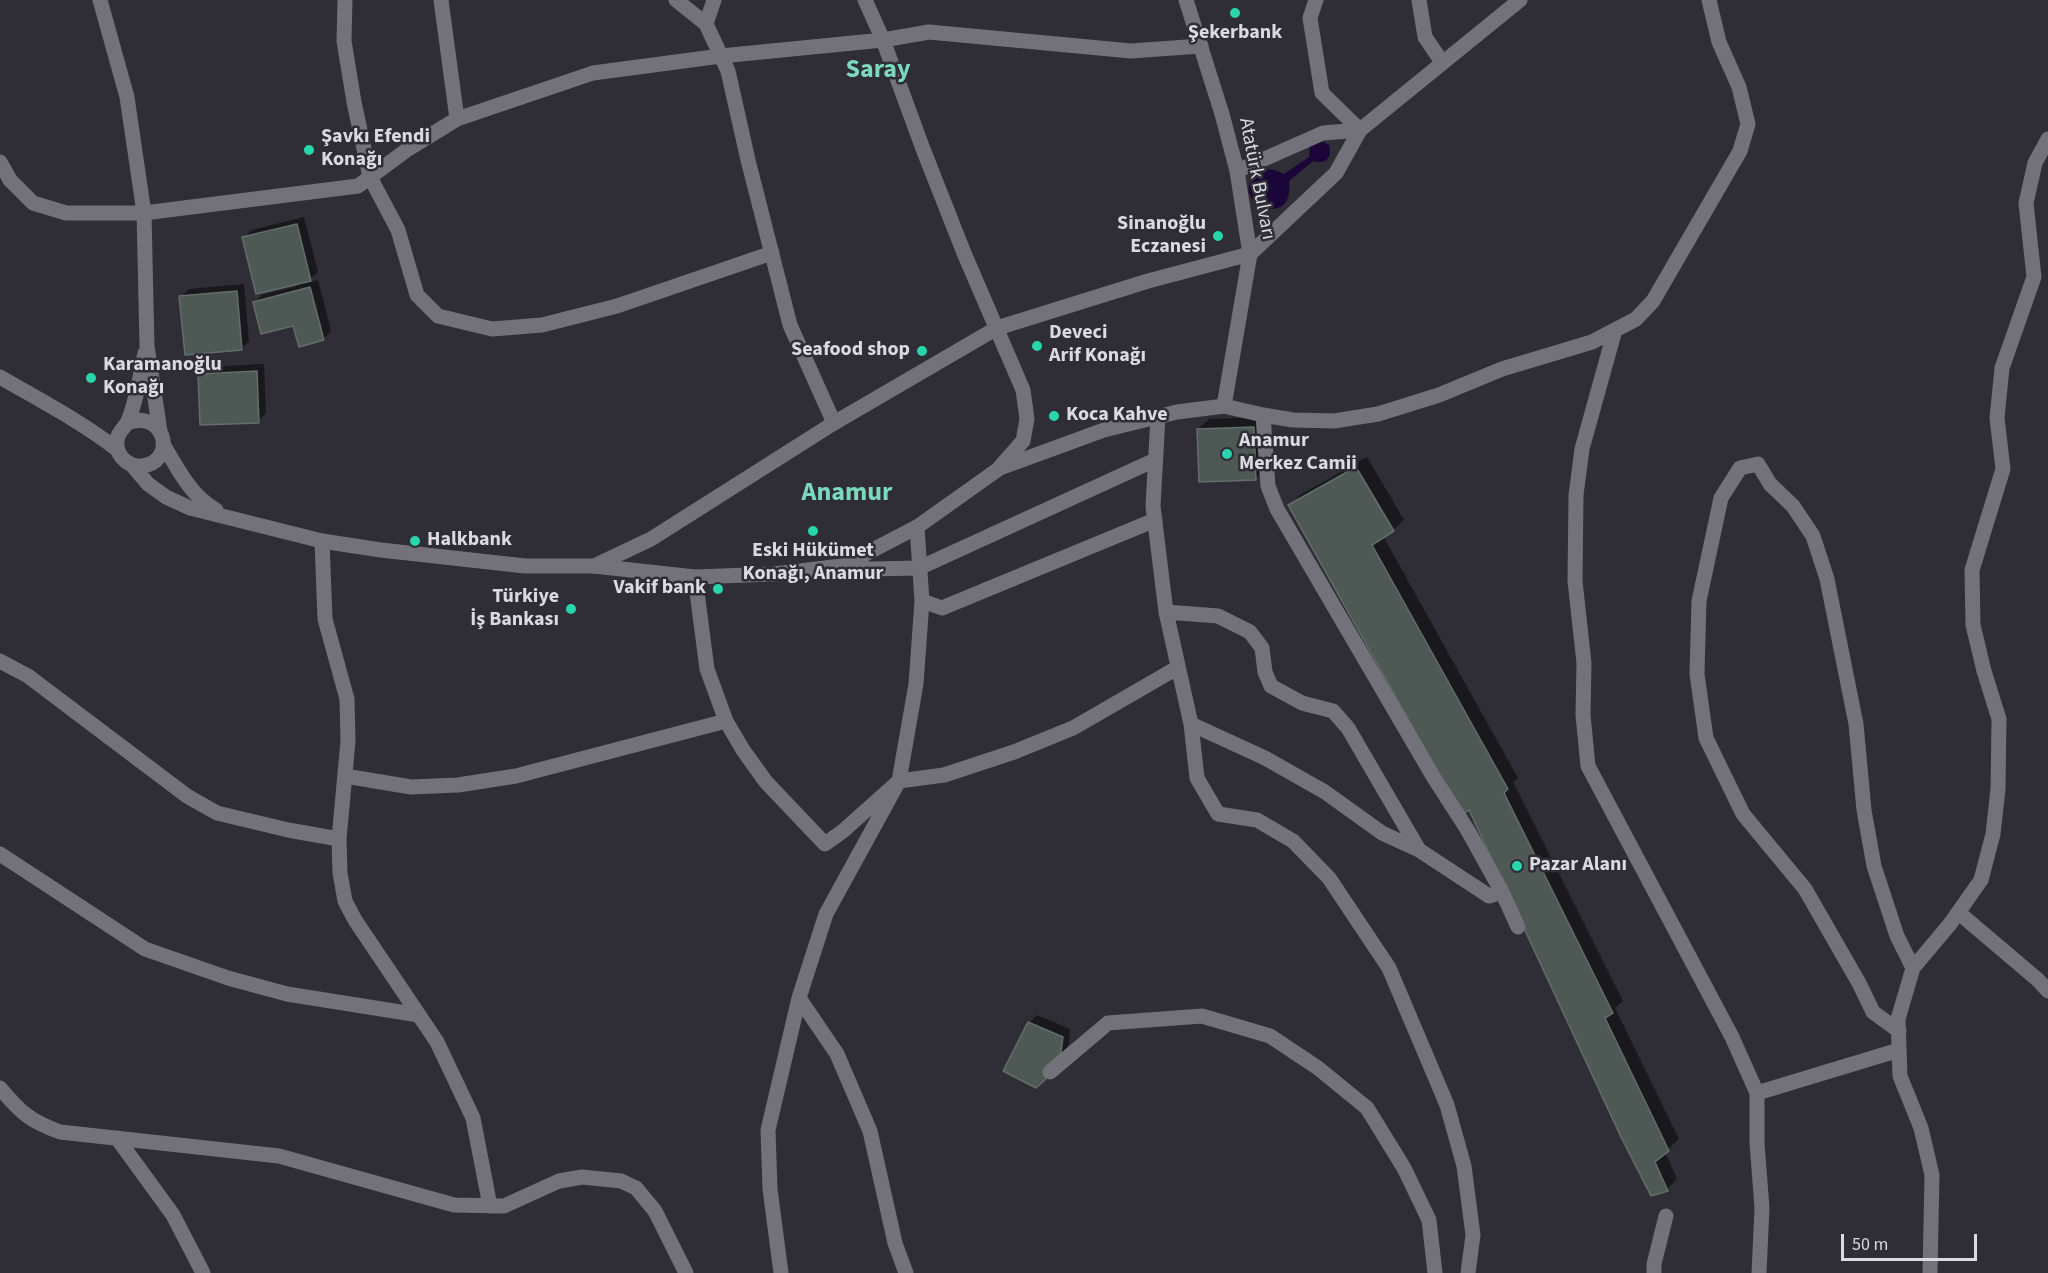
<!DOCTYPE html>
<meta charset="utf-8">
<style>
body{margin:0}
#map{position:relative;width:2048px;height:1273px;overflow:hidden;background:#2f2d35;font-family:"Source Sans 3",sans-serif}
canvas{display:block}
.scale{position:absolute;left:1841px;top:1234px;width:136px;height:27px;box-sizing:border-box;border:3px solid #dbdae0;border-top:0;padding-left:8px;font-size:18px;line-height:21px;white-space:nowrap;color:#dbdae0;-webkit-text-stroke:4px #2f2d35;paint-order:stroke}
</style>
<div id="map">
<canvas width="2048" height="1273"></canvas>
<div class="scale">50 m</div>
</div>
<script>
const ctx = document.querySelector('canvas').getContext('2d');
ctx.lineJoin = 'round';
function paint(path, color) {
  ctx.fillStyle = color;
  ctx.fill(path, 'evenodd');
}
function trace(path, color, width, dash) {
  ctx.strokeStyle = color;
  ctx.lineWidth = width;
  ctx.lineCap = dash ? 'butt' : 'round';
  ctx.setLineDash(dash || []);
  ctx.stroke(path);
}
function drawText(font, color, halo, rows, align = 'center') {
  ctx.font = font + ' "Source Sans 3",sans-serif';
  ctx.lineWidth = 5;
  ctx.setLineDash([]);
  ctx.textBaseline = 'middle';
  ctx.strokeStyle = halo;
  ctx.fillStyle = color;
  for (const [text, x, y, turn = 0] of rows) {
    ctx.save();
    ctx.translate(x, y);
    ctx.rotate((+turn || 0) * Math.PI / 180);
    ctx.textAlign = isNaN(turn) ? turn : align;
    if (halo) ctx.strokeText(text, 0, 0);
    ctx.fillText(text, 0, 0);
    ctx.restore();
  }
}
paint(new Path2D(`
 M1320,140L1329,145C1333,158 1325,165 1313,161L1289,181C1295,234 1225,200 1257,174C1266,167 1274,169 1284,174L1309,157L1310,145Z`), '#1b0539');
paint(new Path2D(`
 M304,217L318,272L306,283L318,280L331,331L324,339L254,303L262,295L297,286L296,283L244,237L252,230Z
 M244,284L249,341L241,349L181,297L189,289Z
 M264,364L266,413L258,421L199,374L207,367Z
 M1264,417L1266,468L1256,478L1198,429L1209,419Z
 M1367,457L1404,520L1393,530L1383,536L1518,778L1513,782L1623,1001L1615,1008L1679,1139L1665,1152L1677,1179L1667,1189L1470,808L1290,505L1300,495Z
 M1037,1015L1070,1029L1069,1043L1054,1069L1005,1070L1030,1022Z`), '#0007');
const building = new Path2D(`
 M297,224L311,281L256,294L242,237Z
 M310,287L324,340L299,347L293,326L261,334L253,302Z
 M237,291L242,350L185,355L179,296Z
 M257,371L259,423L200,425L198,374Z
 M1254,427L1256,480L1199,482L1197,429Z
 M1356,467L1394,531L1372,545L1508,789L1504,793L1613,1013L1605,1018L1669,1151L1655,1162L1668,1191L1651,1196L1621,1137L1469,810L1462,815L1288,505Z
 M1028,1022L1063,1037L1061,1052L1046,1079L1036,1088L1003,1071Z`);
paint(building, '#4e5955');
trace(building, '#636e6a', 1.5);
trace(new Path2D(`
 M345,0L344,41L354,102L370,177L398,230L417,295L438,316L492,329L542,325L617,306L772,253
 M441,0L457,119
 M676,0L706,24L728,71L748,160L790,325L834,423
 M865,0L883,40L923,149L964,253L1023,390L1027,419L1023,441L1000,467
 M1316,0L1310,18L1322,93L1360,130
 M1419,0L1425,37L1442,62
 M706,24L714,0
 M0,162L10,180L33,203L66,213H144L358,186L408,149L457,119L593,73L721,56L883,40L929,32L1131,51L1201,46
 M1615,330L1582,449L1576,495L1575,581L1584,663L1583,715L1588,766L1732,1037L1757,1093V1143L1762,1208L1759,1273
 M1263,415L1268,486L1277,509L1434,778L1467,829L1502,892L1518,927
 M1158,417L1153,506L1166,612L1191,724L1197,778L1218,814L1257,820L1293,841L1329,878L1389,968L1447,1105L1464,1166L1473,1235L1468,1273
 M322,541L325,619L347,699L348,741L339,839L340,873L345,901L355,920L437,1042L473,1118L490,1206
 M594,566L695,577L774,574L842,566L917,527L1000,468L1104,430L1177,412L1224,406L1263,415L1293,420L1334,421L1378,414L1439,395L1502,369L1592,342L1636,319L1653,301L1740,151L1748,124L1739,87L1719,42L1709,0
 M843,566L870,569L919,568L1155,460
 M695,577L707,669L726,721L743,750L766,782L825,844L843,831L899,781L916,684L922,601L917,527
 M922,601L942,608L1155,520
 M1166,612L1218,616L1250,632L1262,648L1265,672L1271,686L1302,703L1333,711L1348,728L1419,850
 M0,661L28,676L187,796L217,813L288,830L339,839
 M1191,724L1265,758L1325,792L1382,833L1419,850L1489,896L1502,892
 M345,776L411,787L458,785L516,776L726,721
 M0,854L145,949L228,978L287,994L419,1015
 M1959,913L2038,980L2048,991
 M799,998L837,1054L870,1131L895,1243L906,1273
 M1899,1031L1873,1012L1859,983L1805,889L1743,814L1706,738L1697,674L1699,601L1721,498L1740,468L1758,464L1770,484L1793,506L1813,536L1827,579L1856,724L1864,810L1874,866L1897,936L1913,968
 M1050,1072L1108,1023L1202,1016L1270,1036L1318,1068L1367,1108L1404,1168L1429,1220L1435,1273
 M0,1088C21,1113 30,1121 60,1132L279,1156L454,1205L504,1206L559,1181L582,1177L621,1181L636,1188L655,1211L686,1273
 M1757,1093L1899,1050
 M117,1138L173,1215L203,1273
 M781,1273L770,1189L768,1130L799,998L826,914L899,781L944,775L1014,752L1073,728L1177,668
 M1654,1273V1264L1666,1216
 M1930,1273L1932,1175L1921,1128L1900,1076L1898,1019L1913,968L1950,924L1981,880L1993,834L1998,789L1999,719L1984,671L1973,625L1972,570L2003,469L1997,418L2002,368L2034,277L2026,203L2035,163L2048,139`), '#73717a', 15);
trace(new Path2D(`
 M100,0L127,97L144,213L147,346L160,431
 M1186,0L1222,114L1237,171L1250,254L1224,406
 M1237,171L1323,133L1360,130
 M0,377C40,400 82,422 118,450
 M127,423C163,409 177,456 147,465C131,470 115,457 117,440C118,431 125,428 128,421C137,400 140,375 145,353
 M163,444C178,469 190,495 216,510
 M132,465L148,484L166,497L190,508L322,541L381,550L525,566H594L651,539L834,423L997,328L1148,281L1250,254L1336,173L1360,130L1520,0`), '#73717a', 15);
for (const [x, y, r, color] of [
 [1235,13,6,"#28d5ad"],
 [309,150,6,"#28d5ad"],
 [1218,236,6,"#28d5ad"],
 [1037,346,6,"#28d5ad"],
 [922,351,6,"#28d5ad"],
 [91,378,6,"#28d5ad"],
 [1054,416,6,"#28d5ad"],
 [1227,454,6,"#28d5ad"],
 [813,531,6,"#28d5ad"],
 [415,541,6,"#28d5ad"],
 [718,589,6,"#28d5ad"],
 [571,609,6,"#28d5ad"],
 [1517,866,6,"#28d5ad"]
]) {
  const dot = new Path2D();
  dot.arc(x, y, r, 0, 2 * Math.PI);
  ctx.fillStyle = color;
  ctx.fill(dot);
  trace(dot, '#2f2d35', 2);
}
drawText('bold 20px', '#dbdae0', '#2f2d35', [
 ["Şekerbank",1235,34,"center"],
 ["Şavkı Efendi",321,138],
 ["Konağı",321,161],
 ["Sinanoğlu",1206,225,"right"],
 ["Eczanesi",1206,248,"right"],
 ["Deveci",1049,334],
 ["Arif Konağı",1049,357],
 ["Seafood shop",910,351,"right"],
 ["Karamanoğlu",103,366],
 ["Konağı",103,389],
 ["Koca Kahve",1066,416],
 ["Anamur",1239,442],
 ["Merkez Camii",1239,465],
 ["Halkbank",427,541],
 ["Eski Hükümet",813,552,"center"],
 ["Konağı, Anamur",813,575,"center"],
 ["Vakif bank",706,589,"right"],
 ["Türkiye",559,598,"right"],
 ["İş Bankası",559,621,"right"],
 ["Pazar Alanı",1529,866]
], 'left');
drawText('20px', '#dbdae0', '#2f2d35', [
 ["Atatürk Bulvarı",1256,179,79]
]);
drawText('bold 26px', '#7bd9bd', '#2f2d35', [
 ["Saray",878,71],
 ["Anamur",847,494]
]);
</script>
